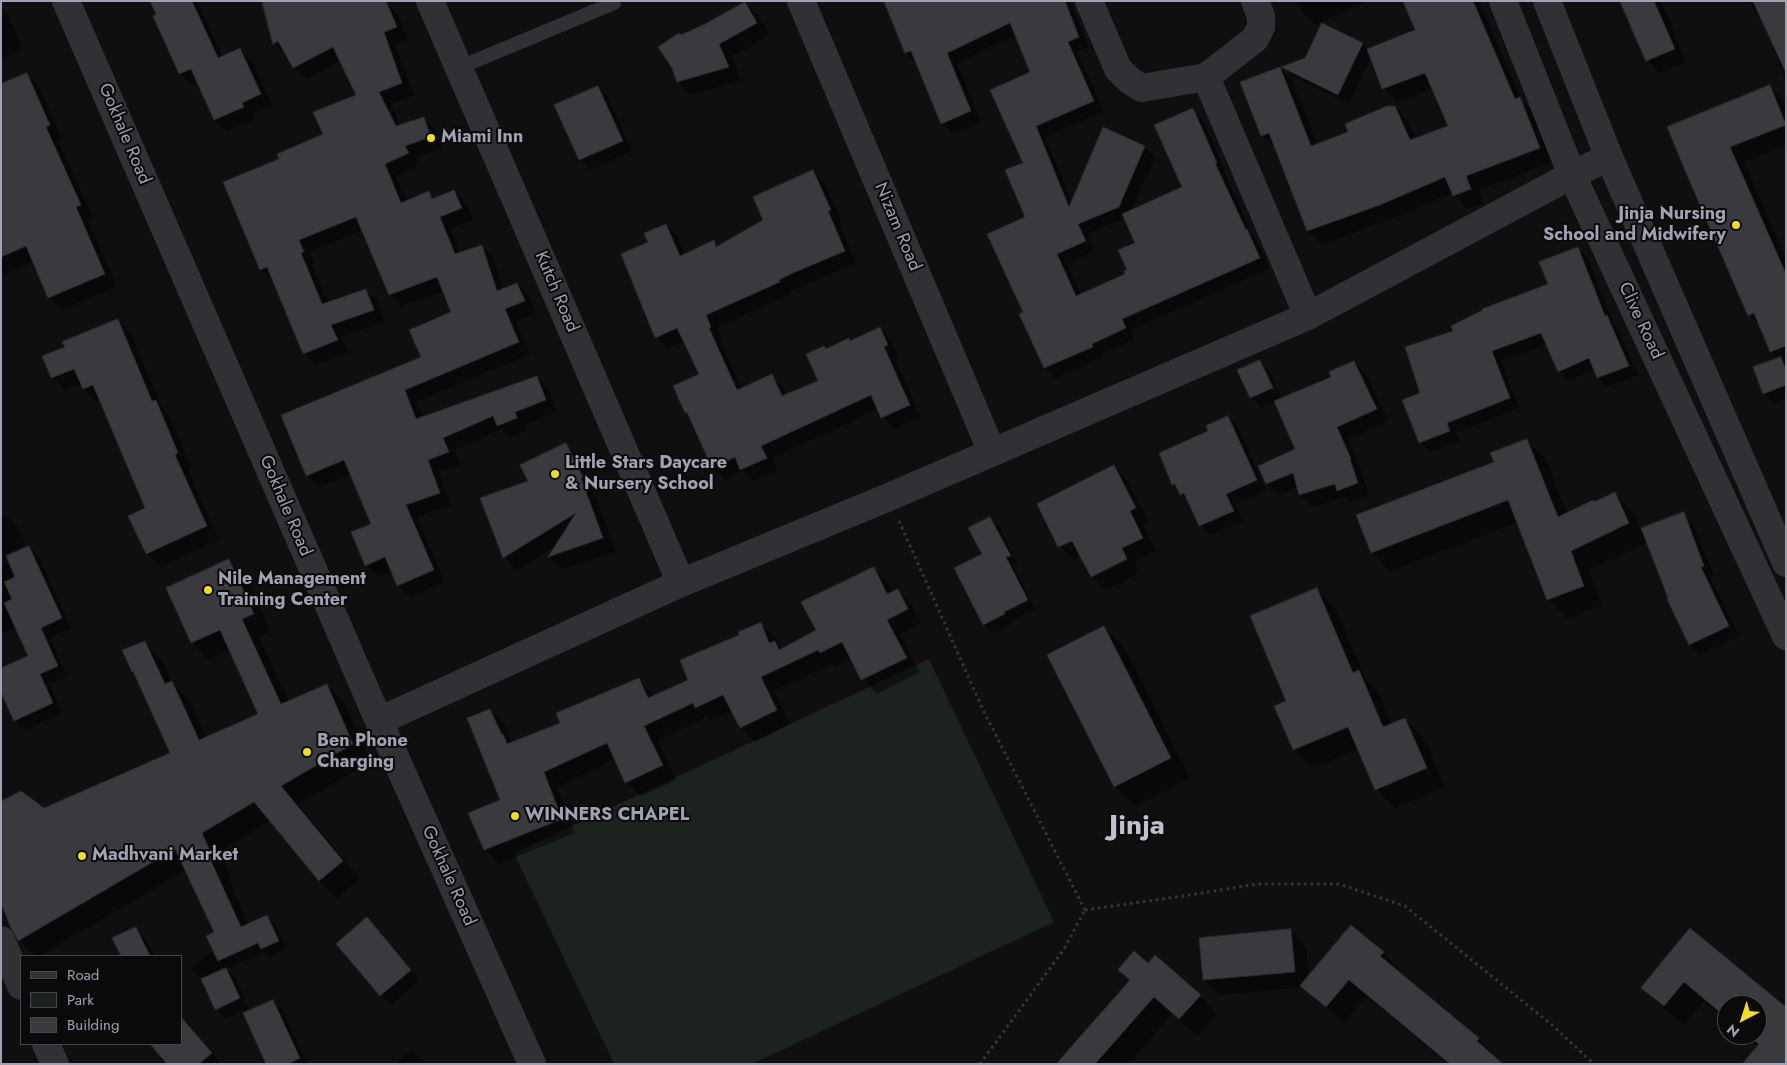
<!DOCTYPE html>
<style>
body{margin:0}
#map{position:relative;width:1787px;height:1065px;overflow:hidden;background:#0f0f10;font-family:Jost,sans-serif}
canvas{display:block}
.frame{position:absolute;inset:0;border:2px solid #a0a1b1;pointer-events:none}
.legend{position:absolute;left:20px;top:955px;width:162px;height:90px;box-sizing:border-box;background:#0a0a0b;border:1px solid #46464d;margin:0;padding:6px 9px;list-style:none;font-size:15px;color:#a0a1b1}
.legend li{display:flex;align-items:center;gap:10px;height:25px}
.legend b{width:25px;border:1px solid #46464d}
.north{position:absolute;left:1717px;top:995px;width:50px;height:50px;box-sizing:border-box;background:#0a0a0b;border:1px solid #46464d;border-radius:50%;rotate:220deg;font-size:14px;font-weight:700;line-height:20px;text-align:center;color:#a0a1b1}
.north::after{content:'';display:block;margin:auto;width:18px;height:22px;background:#eddd2a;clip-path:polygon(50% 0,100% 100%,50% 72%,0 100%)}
</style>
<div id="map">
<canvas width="1787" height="1065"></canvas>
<div class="frame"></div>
<ul class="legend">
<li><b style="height:6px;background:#313035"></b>Road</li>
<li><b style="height:14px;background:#1c231e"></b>Park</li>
<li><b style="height:14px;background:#3a393d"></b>Building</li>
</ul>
<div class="north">N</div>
</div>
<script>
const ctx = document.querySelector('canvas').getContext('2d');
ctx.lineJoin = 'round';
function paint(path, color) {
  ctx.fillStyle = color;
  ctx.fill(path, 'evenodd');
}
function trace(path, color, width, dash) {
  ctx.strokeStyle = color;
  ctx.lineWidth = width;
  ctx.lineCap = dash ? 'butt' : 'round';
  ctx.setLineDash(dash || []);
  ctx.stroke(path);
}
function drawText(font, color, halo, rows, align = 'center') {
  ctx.font = font + ' Jost,sans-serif';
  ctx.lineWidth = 4;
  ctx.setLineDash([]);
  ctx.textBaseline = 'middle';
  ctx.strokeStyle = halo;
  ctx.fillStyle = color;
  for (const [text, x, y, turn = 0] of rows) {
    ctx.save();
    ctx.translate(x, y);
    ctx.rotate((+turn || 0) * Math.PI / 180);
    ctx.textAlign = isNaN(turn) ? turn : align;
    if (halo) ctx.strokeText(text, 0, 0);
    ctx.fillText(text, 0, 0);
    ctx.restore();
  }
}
paint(new Path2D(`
 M929,659L1054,922L752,1064H614L514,853Z`), '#1c231e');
paint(new Path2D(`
 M152,1H197L223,57L240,50L252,61L272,106L252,114L254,119L227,131L215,120L198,82L191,85L180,73Z
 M264,1L386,3L398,15L408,39L395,44L414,95L390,104L401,126L423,118L435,130L442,149L416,157L420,165L396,176L407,202L429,193L435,199L454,191L466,203L473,220L451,229L461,253L481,246L493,258L504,289L517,284L529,296L536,313L516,321L530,354L416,402L423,418L537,377L549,389L557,412L526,424L529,430L510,437L502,429L454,450L460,464L439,472L451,505L417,517L445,582L410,597L398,585L392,571L378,577L366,565L373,525L351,474L319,487L307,475L422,358L453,313L444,291L402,306L390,294L363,230L310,252L315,264L312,265L328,303L366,290L378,302L385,322L342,337L349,352L316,365L304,353L273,281L261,269L281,159L324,135L357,95L341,61L306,79L294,68L286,55L274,43Z
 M890,1H1070L1089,47L1077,52L1104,111L1045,137L1072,202L1144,147L1155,157L1131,211L1184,188L1192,109L1203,120L1226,173L1225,174L1253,236L1257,241L1270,268L1131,330L1135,339L1101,354L1102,357L1055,378L1045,368L1021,315L1024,313L1027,218L1024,164L1031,73L1016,35L957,63L981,122L952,133L942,123L916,63L906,53L886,3ZM1125,218L1137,243L1127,274L1081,295L1067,264L1095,251L1087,234Z
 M1297,1H1364V3L1315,25L1301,11Z
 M1404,1H1479L1522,101L1533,112L1553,162L1479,190L1484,203L1467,209L1453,193L1394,218L1322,244L1308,231L1277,149L1262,136L1242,83L1280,68L1293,82L1318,145L1350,132L1395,107L1408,121L1416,139L1450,126L1433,88L1397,102L1384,88L1371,57L1349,104L1293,76L1283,67L1362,44L1368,50L1417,31Z
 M1621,1H1661L1686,62L1660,73L1647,60Z
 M1750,1H1786V82L1772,45L1774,44L1764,22L1756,14Z
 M745,3L758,16L769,36L731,57L741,80L691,95L678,82L673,67L681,36L706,25Z
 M1,8L7,13L23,49L1,59Z
 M26,74L39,87L62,138L58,140L93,218L88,220L117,287L62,310L49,297L34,261L1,276V166Z
 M1770,86L1786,104V145L1744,162L1786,258V399L1774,404L1764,394L1778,359L1771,351L1761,326L1749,315L1688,175Z
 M598,87L608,97L632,151L590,170L580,159Z
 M813,171L824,183L842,222L839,223L856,263L805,285L790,292L791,294L717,327L722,339L720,340L742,389L772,376L783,388L787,396L820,381L826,350L851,342L880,329L892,341L899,357L895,359L921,417L894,429L883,417L879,409L772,458L778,470L753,481L743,470L725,479L713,467L690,416L686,412L701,375L685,341L668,349L656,337L650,243L666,225L678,237L685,255L713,242L718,247L765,220Z
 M1578,249L1588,259L1613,323L1616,326L1638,375L1608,387L1598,377L1595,369L1568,381L1559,371L1547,344L1501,361L1519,408L1456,433L1459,441L1430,452L1420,442L1422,394L1455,331L1549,284Z
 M118,320L131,334L162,408L168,414L191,467L187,468L219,540L160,567L147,553V508L101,400L97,402L84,389L82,384L65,390L52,377L66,348Z
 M1260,362L1270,372L1282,399L1332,377L1354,362L1366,374L1388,421L1348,439L1362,471H1361L1369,495L1350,502L1345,497L1313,507L1300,495L1298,487L1279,495L1267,483L1296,450L1276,401L1261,407L1251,397ZM1264,372H1267L1277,393L1274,394Z
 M1228,417L1238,427L1266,490L1235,504L1243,521L1210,535L1200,526L1189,502L1173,484L1210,431Z
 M1527,441L1546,459L1567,514L1615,494L1633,513L1641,530L1683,514L1693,524L1714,576L1710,577L1739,636L1700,655L1690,645L1668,599H1670L1648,542L1589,570L1602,605L1567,618L1548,599L1518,522L1390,571L1372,552Z
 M566,445L579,458L595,490L593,491L616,551L562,569L549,557L556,546L517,570L504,557L529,481Z
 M1114,466L1127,480L1149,522L1143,525L1156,551L1134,562L1140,573L1106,590L1092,577L1081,556L1073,560L1060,546L1038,504Z
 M8,516L17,526L27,548L29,547L39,557L71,628L50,638L67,676L49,684L62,713L25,730L15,720L30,657L16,628L1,634V519Z
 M990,518L999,527L1018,565H1013L1035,609L1011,620L1013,623L993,633L984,625L955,568L983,555Z
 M229,561L246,578L271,632L259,637L289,702L327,685L345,703L370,762L298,804L360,879L337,898L319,880L270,821L219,851L231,877L228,878L249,925L267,916L275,924L287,949L270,957L265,952L226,969L236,979L249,1008L226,1019L216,1009L203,980L192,968L223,941L186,870L39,956H36L19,940L44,810L172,753L144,642L162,660L173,684L189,700L207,738L260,715L230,650L209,660L192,642Z
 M873,569L888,583L893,593L898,590L912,605L921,623L900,634L920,672L877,694L862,679L852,658L835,667L832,664L774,691L790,724L755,742L741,727L732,711L710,721L706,717L658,740L676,780L641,796L626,782L616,759L557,787L575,833L499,864L485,849L502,801L490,710L504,724L512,743L561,723L639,680L655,697L690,681L741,636L761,624L775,638L781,650L817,630Z
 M1317,590L1336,609L1365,678L1377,690L1392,725L1405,719L1424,738L1445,787L1395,808L1376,789L1359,749L1312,768L1294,750ZM1414,740H1416L1430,774L1428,775Z
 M1104,628L1124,647L1190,778L1135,806L1115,787L1049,656Z
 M367,919L420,980L391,1005L381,995Z
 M136,928L146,939L154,956H122L114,938Z
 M1690,929L1786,1008L1758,1046L1745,1035H1757V1005H1727V1020L1704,1001L1684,1025L1662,1007L1642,988Z
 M1291,931L1306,946L1309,977L1383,953L1400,970L1398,972L1479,1039L1501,1064H1448L1366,996L1344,1023L1304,987L1220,995L1204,980L1200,939Z
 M1120,970L1200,996L1217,1014L1197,1036L1172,1014L1129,1064H1058L1131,981Z
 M273,1001L283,1011L307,1064H267Z
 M181,1017L222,1064H169L152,1044H181Z
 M411,1050L425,1064H396Z`), '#0007');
const building = new Path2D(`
 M150,1H192L218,58L240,48L261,94L242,103L244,107L214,120L191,69L179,74L153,16L156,14Z
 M262,1H386L397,27L384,32L402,83L379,92L396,126L424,117L431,137L405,146L409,153L385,164L401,203L429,191L432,199L454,190L462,208L440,217L455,254L482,245L497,291L517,283L525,301L505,309L519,342L405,390L416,419L537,376L546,400L515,412L517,418L497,426L493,416L443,438L449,452L428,460L440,493L406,505L434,570L397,586L385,557L365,566L351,532L371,524L344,460L306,476L281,415L421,357L409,330L451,312L437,277L389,295L356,217L299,240L304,252L301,253L322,304L366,289L374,310L331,325L338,340L303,354L267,267L260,270L223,182L279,159L277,154L323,134L313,112L356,95L333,47L293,68L278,41L273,44Z
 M884,1H1065L1079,37L1068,42L1094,101L1036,126L1069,207L1103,127L1145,146L1119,207L1078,224L1086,241L1057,254L1076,296L1125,274L1124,271L1127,270L1118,250L1135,243L1122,214L1182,187L1154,125L1193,108L1217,163H1215L1246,230L1247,229L1260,258L1122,319L1126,328L1092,344L1093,347L1044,368L1019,314L1023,312L987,234L1025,217L1005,170L1023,163L990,90L1030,72L1010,23L947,53L971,111L941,124L911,51L905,53Z
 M1403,1H1473L1515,99L1520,97L1540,148L1466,176L1471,189L1453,196L1445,177L1380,205L1307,231L1269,133L1261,136L1240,82L1280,67L1311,146L1348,132L1345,124L1387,106H1395L1410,140L1448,126L1425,73L1382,89L1367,49L1415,30Z
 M1620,1H1654L1675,49L1646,61Z
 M1753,1H1786V73Z
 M745,2L757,23L719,44L729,67L677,82L672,68L658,47L679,33L681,35L705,24Z
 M1322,23L1363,43L1338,95L1281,67L1305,58Z
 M27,73L50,125L46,127L81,205L76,207L105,274L48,298L26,246L1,257V84Z
 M1770,85L1786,125L1730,147L1786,274V346L1770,352L1754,313L1748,316L1687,175L1667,127Z
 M598,86L623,141L579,160L554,105Z
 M813,170L831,210L828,211L845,251L793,273L779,280L780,282L706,315L711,327L709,328L737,390L772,374L782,396L818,381L806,354L824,346L826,349L849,338L850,341L880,327L888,345L884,347L910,405L881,418L871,395L761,446L767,458L740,470L735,457L712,468L687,412L685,413L673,386L699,374L677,328L655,338L621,254L648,242L644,233L666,224L680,256L714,240L716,247L763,220L753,197Z
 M1578,247L1605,316L1607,315L1629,366L1597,378L1589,358L1558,372L1541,333L1492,351L1510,398L1447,423L1450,431L1419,443L1402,400L1420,393L1405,347L1453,331L1451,326L1483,310L1482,309L1548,284L1539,262Z
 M118,319L152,401L156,400L178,453L175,455L207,526L146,554L128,516L145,508L93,385L83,389L74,369L51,378L42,356L65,347L62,342Z
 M1781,357L1786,370V385L1763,394L1753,367Z
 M1260,360L1273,388L1250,398L1237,370Z
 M1354,361L1377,409L1337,427L1351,459H1350L1358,483L1337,491L1335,484L1299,495L1293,473L1266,484L1258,466L1295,449L1274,401L1331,377L1329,372Z
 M1228,416L1257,480L1226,494L1234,511L1199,526L1184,493L1180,495L1175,484L1172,485L1159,453L1208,431L1206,426Z
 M1527,439L1558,517L1593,500L1594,502L1615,492L1629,523L1571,551L1584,586L1547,600L1508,500L1371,553L1356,515L1494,462L1490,453Z
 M566,443L583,477L581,478L603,538L548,557L576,513L503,558L480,498L528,481L520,465Z
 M1114,465L1136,508L1130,511L1143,538L1122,548L1127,559L1091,577L1072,541L1058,547L1037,504Z
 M1684,512L1704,566L1701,567L1729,626L1689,645L1667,599L1668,598L1641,528Z
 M990,517L1011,556L1006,557L1028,600L1004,612L1005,614L983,625L954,568L982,554L968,528Z
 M29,546L62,618L41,628L58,666L40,674L53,703L14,721L1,693V668L28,656L4,603L12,599L4,582L15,577L6,556Z
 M229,559L254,614L242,619L281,704L327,684L353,744L281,786L343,861L319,881L254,802L202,833L214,859L211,861L241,927L267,915L279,941L261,949L258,943L218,961L206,936L214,932L175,849L18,941L11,928L1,903V801L21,791L44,808L170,753L133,671L132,672L122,650L145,641L165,684L172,681L199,740L258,714L220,630L191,643L166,588Z
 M874,567L887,594L898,589L908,609L887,620L907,658L861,680L842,642L820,653L818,650L761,677L777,710L740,728L723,695L695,708L693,703L644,726L663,765L625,783L607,743L544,772L562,819L484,850L468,813L500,800L467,718L490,709L502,735L503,734L507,744L560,723L556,713L639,678L648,698L688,680L680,660L739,635L738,632L761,622L769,643L775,641L779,650L816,630L801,602Z
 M1317,588L1353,673L1359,670L1383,727L1405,718L1427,768L1375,790L1348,727L1293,750L1274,706L1286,701L1250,616Z
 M1104,626L1171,758L1114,787L1047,655Z
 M367,917L411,970L380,996L336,944Z
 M1351,925L1384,952L1380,956L1479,1038L1477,1041L1503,1064H1450L1349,980L1326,1007L1300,986Z
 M136,927L150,956H121L112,938Z
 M1690,928L1786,1007V1064H1742L1759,1044L1748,1035H1757V1005H1727V1018L1684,982L1664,1006L1641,988Z
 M1291,929L1295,972L1203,980L1199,938Z
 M1134,951L1148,963L1155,955L1201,995L1179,1019L1154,997L1095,1064H1056L1130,980L1118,970Z
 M226,968L240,998L215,1010L201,979Z
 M273,1000L300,1058L288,1064H266L243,1013Z
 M181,1017L212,1053L199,1064H167L150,1044H181Z`);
paint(building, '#3a393d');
trace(building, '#2a292c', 1);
trace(new Path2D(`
 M899,521L984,712L1085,910
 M1085,910L1190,895L1257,884H1339L1405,906L1552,1025L1594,1064
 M980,1064L1064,949L1085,910`), '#36363c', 3, [2.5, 4]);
trace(new Path2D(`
 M458,68L614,3`), '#313035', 14);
trace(new Path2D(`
 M66,1L379,721L532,1064
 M430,1L681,583
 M801,1L992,452
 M1089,1L1118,69L1129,80L1142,88L1206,77L1255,39L1261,27V16L1255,1
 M1206,77L1308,316
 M379,721L681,583L889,497L1308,316L1572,175L1609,157
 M1,940L21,986
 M46,1044L55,1064`), '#313035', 28);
trace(new Path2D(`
 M1503,1L1572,175L1786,636
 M1547,1L1609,157L1786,563`), '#313035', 28);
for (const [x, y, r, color] of [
 [431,138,5,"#eddd2a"],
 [1736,225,5,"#eddd2a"],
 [555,474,5,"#eddd2a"],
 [208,590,5,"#eddd2a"],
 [307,752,5,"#eddd2a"],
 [515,816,5,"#eddd2a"],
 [82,856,5,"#eddd2a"]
]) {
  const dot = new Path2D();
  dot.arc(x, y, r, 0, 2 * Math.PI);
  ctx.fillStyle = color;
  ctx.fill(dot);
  trace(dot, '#0a0a0b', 2);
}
drawText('18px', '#a0a1b1', '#0a0a0b', [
 ["Gokhale Road",124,134,67],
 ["Nizam Road",897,227,67],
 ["Kutch Road",556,292,67],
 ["Clive Road",1640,321,65],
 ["Gokhale Road",285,506,67],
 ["Gokhale Road",448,876,66]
]);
drawText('bold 18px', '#a0a1b1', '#0a0a0b', [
 ["Miami Inn",441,138],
 ["Jinja Nursing",1726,215,"right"],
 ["School and Midwifery",1726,236,"right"],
 ["Little Stars Daycare",565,464],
 ["& Nursery School",565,485],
 ["Nile Management",218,580],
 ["Training Center",218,601],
 ["Ben Phone",317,742],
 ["Charging",317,763],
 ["WINNERS CHAPEL",525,816],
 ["Madhvani Market",92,856]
], 'left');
drawText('bold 28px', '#c1c1cd', '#0a0a0b', [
 ["Jinja",1137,827]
]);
</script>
